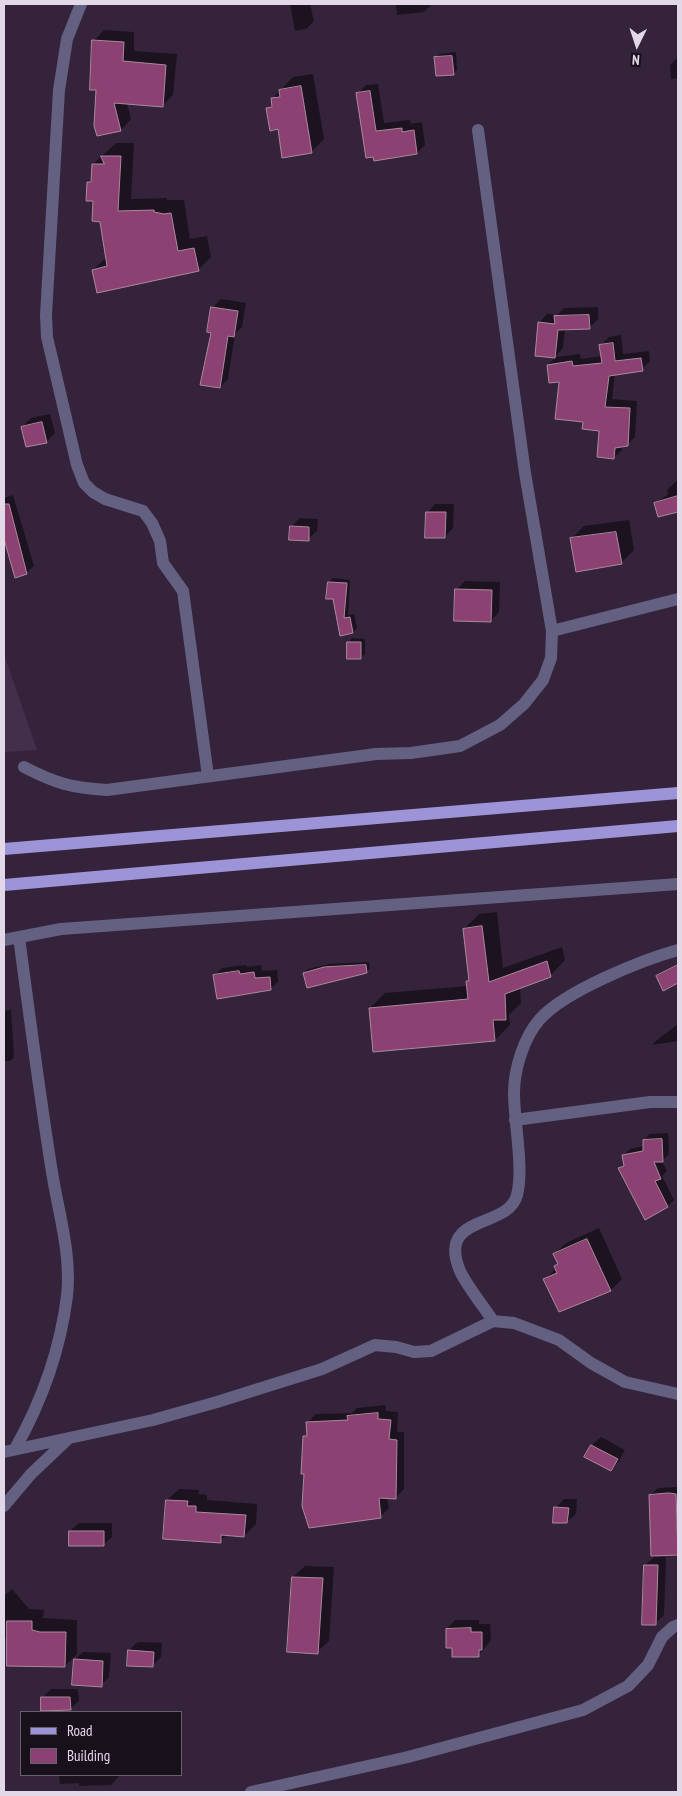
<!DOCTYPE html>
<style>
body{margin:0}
#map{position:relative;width:682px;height:1796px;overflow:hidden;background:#35233c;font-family:"PT Sans Narrow",sans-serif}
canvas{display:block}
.frame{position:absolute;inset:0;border:5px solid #e3d8e8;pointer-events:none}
.legend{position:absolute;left:20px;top:1711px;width:162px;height:65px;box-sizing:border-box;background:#18101b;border:1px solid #69606d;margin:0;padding:6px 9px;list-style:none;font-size:15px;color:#e3d8e8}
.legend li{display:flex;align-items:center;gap:10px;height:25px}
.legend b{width:25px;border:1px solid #69606d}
.north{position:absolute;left:612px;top:20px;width:50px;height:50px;-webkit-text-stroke:4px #18101b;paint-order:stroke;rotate:184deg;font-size:14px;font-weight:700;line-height:20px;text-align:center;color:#e3d8e8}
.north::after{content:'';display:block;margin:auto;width:18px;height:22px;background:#e3d8e8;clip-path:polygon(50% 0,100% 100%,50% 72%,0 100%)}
</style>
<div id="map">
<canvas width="682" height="1796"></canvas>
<div class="frame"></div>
<ul class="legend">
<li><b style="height:6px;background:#9d94d7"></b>Road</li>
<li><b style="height:14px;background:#8b4272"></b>Building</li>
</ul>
<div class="north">N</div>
</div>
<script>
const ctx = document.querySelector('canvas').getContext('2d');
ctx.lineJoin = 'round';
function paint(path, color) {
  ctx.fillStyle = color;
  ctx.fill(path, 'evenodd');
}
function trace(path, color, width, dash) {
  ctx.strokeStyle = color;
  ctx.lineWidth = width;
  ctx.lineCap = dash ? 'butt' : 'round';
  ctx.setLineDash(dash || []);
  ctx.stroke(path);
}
paint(new Path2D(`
 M4,654L37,750L4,752Z`), '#432e4c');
paint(new Path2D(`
 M290,4H310L314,21L306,29L295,31Z
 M396,4H432L424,12L397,15Z
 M104,30L134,32V51L177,54L173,95L162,106L127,103L131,119L121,130L97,89L94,41Z
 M456,52L457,70L453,74L435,58L439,54Z
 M678,57V78L671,79L670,65Z
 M313,74L324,139L311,152L279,128L268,109L273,103L272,99L293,77Z
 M378,84L384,123L410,120L411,124L422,122L425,145L417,153L375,160L357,94L366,85Z
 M116,143H134L131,199L167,198V200H184L190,239L207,236L211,257L198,270H93L107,257L101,220L88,182L92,178L93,164Z
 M221,299L246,303L242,327L235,334L228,379L220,387L212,332L213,307Z
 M598,307V319L589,328L565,329L563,348L555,357L539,323L547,314L557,315L564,308Z
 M621,335L623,354L649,351L650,361L642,369L615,373L612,399L637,401L635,437L627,445L622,446V450L613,458L600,430L584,421L561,381L548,365L556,357L580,354L581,359L602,356L601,345L609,337Z
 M50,414L55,433L46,442L22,427L31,418Z
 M678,480V511L659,516L656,503L668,494L667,490Z
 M13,495L34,566L26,573L4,538V498Z
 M435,504H454L453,528L445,537L427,513Z
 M300,518L318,519L317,531L308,539L291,527Z
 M629,520L634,550L621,563L571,539L584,526Z
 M333,578L350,580L348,615L354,614L357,628L353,632L341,634L334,598L329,582Z
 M465,581L500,582L499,612L491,621L456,590Z
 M352,638L365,639V654L361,658L348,643Z
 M497,912L503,968L562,947L565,960L550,976L520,987L521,1003L509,1015L510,1025L495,1040L370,1008L385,993L468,986L467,981L470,978L464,929L479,914Z
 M369,962L370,968L366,972L304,973L308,969L329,964Z
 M678,964V982L663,989L657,976Z
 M246,965L247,967L261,965L262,971L277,970L278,982L270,989L215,975L222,968Z
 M11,1010L14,1057L10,1061H4V1011Z
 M678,1024V1041L652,1045L657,1040Z
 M668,1133L669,1154L662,1161L667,1171L662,1176L674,1200L668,1206L646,1218L619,1168L625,1163L624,1155L630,1149L644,1146V1140L650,1134Z
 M599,1228L622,1279L611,1290L545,1279L557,1268L558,1263L554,1254L566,1243Z
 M385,1405L386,1411L398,1412L397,1432H404V1489L396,1497H387L389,1508L381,1516L305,1473V1437L308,1433V1422L316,1414L352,1413L357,1408Z
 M601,1437L625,1450L619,1461L611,1470L586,1457L592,1445Z
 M678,1487V1554L656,1555V1557H666L664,1615L655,1624L645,1565L656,1555L650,1495L658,1488Z
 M179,1489L199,1490L198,1494L207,1495V1500L257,1504L256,1524L244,1536L227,1535L220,1541L167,1500Z
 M564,1499H577L576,1514L567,1522L556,1508Z
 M79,1523H112V1537L103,1545L70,1531Z
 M305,1566L334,1567L329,1641L317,1652L293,1577Z
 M12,1589L29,1609L44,1610L43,1618L77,1620V1654L65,1666L8,1641L4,1636V1596Z
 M455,1620H479V1624H490L491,1640L479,1655L454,1646L447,1629Z
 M138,1642L162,1643L161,1657L152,1666L129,1650Z
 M83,1652L111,1653L109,1677L101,1685L75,1659Z
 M51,1689H78L79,1701L70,1709L42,1698Z
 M59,1775H119V1776L111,1785L79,1786V1783L60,1784Z`), '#0007');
const building = new Path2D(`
 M92,40L124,42L123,61L166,65L163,107L114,103L121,131L97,136L94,126L96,90H90Z
 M452,56L454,75L436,76L434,57Z
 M301,86L312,153L282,158L278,129L270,131L266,108L272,107L271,98L280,97L279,90Z
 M370,91L376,131L402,128V132L414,130L417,154L374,161L373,157L366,158L356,93Z
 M101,156H121L118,211L154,210V212L164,214L171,213L178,251L194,248L199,271L97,293L92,270L107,266L100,222L92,221L93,201H86L87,182H91L92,164H104Z
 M211,307L238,311L234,337L228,336L220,388L200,385L211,333L207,332Z
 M589,315L590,329L558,330L555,358L535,356L538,322L555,324L554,316Z
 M613,343L615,361L641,358L643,371L609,376L605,407L630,408L628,446L615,448L614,459L597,457L599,431L582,429L583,422L555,419L559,382L549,383L547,365L572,361L573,366L602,363L599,345Z
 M42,422L47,443L26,447L21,427Z
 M678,496V512L658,517L654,503Z
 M4,504H9L27,574L15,578L4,539Z
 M426,512H446L445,538H425Z
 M290,526L309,527V541L289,540Z
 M616,532L622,564L576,572L570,538Z
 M328,582L347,583L344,618L350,617L353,633L340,636L333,599H326Z
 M455,589L492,590L491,622L454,621Z
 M347,642H361V659H347Z
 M482,926L489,982L547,961L551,977L505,994L506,1020H493L495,1041L373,1052L369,1008L468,999L466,981H469L463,929Z
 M366,965L367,973L307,988L303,973L324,967Z
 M678,965V983L663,991L656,976Z
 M239,971L240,974L254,972L255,978L270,977L271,990L217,999L213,975Z
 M662,1139L663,1162H654L661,1179L655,1181L668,1207L645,1220L618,1168L624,1166L622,1155L643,1151V1140Z
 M587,1239L611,1291L559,1312L543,1279L557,1273L554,1266L558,1264L553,1254Z
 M378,1413V1419L391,1420L389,1439L397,1440L396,1499L379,1498L381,1518L309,1528L302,1506L304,1474H301L303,1436H307L306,1422L348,1420L347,1416Z
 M591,1445L618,1459L611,1471L584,1457Z
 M669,1493L676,1494L678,1555L651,1556L649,1495Z
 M166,1500L188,1501L187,1506H196V1512L246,1515L244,1537L221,1535V1543L163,1539Z
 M554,1507L569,1508L567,1523H553Z
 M69,1531H104V1546H69Z
 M644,1565H658L656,1625H642Z
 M292,1577L323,1578L318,1654L287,1652Z
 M7,1621H32V1630L40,1632H66L65,1667L7,1666Z
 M471,1628V1632H482V1650H479V1657H452V1648H446V1629Z
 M128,1650L154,1652L153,1667L127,1666Z
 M74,1659L103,1661L102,1687L72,1685Z
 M41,1697H70L71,1710L41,1711Z`);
paint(building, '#8b4272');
trace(building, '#ab899d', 1);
trace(new Path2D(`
 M81,4L67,39L59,90L46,315L47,337L77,465L84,483L93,492L105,499L143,511L152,523L160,541L163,563L183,591L208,776
 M552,631L678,599
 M24,767C55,783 71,788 107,790L376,754L411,753L460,746L500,725L524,704L543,680L551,658L552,631L525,473L478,130
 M4,940L61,929L678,884
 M515,1120L650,1102H678
 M493,1321C483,1305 468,1288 460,1271C436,1213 508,1230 517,1195C524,1168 514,1122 514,1093C514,1069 524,1037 540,1019C565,991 642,960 678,950
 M15,1449C42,1401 60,1352 67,1296C72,1253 57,1208 51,1166C39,1090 29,1013 19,937
 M4,1452L153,1420L217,1402L322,1369L375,1345L396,1347L414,1352L431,1351L493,1321L514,1323L559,1340L591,1363L625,1382L678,1394
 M4,1506L31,1474L69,1438
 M251,1792L408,1757L583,1710L628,1686L648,1665L662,1637L673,1627L678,1625`), '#646081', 12);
trace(new Path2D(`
 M4,849L678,793
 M4,885L678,826`), '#9d94d7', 12);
</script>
